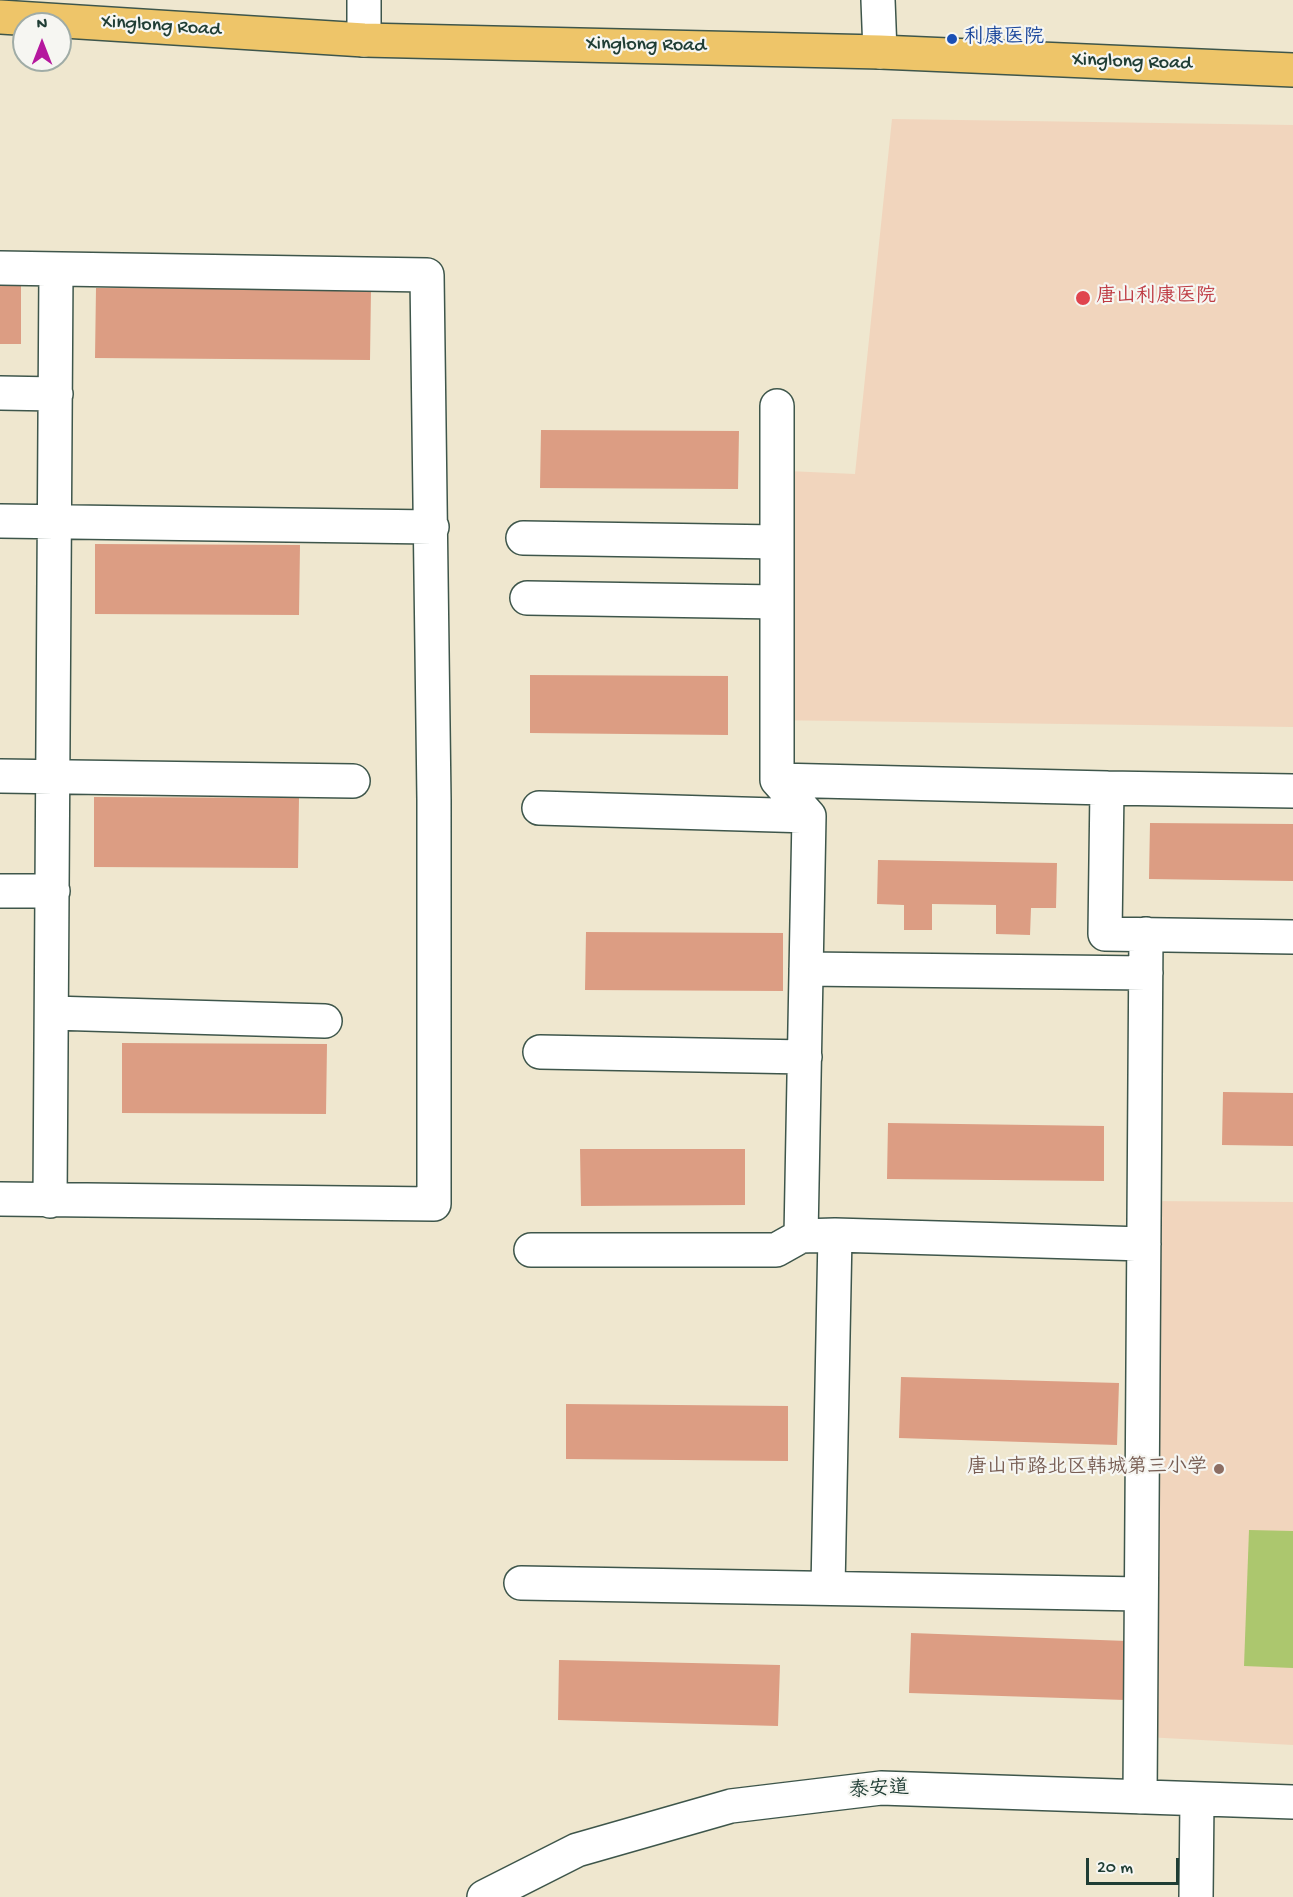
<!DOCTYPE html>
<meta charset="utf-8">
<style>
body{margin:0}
#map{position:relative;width:1293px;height:1897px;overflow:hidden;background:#efe7cf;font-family:"Gochi Hand",sans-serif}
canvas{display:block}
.north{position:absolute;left:12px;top:12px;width:60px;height:60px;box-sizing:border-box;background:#f6f6f2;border:2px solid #a0aca6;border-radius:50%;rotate:0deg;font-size:16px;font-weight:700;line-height:24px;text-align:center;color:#1f3d34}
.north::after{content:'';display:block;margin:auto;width:21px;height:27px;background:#b5179e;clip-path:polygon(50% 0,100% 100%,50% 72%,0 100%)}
.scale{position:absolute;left:1086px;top:1858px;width:93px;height:27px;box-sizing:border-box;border:3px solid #1f3d34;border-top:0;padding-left:8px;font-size:18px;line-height:21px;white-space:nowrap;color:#1f3d34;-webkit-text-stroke:4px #f6f6f2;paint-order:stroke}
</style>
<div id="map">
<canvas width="1293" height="1897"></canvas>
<div class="north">N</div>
<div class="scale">20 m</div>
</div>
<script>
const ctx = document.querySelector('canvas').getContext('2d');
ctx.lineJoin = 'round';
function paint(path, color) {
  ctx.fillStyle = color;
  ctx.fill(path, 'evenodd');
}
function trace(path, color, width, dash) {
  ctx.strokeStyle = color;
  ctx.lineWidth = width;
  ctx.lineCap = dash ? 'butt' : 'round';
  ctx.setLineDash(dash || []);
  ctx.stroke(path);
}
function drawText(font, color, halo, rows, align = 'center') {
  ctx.font = font + ' "Gochi Hand","LXGW WenKai TC",sans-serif';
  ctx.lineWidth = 4.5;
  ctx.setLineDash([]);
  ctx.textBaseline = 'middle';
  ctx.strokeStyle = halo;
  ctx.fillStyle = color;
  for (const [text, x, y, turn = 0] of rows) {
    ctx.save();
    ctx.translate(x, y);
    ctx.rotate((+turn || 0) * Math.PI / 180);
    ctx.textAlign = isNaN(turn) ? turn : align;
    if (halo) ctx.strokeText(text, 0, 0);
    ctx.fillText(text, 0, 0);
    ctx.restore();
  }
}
paint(new Path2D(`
 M892,119L1293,125V727L765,720V470L855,474Z
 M1146,1201L1293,1202V1745L1146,1737Z`), '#f1d5bd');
paint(new Path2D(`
 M1249,1530L1293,1531V1668L1244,1666Z`), '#acc76e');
paint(new Path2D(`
 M0,275H21V344H0Z
 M96,288L371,289L370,360L95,358Z
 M541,430L739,431L738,489L540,488Z
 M95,544L300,545L299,615L95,614Z
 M530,675L728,676V735L530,733Z
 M94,797L299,798L298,868L94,867Z
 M1150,823L1293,824V881L1149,879Z
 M878,860L1057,863L1056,908H1031L1030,935L996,934V905L932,904V930H904V905L877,904Z
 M586,932L783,933V991L585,990Z
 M122,1043L327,1044L326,1114L122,1113Z
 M1223,1092L1293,1093V1146L1222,1145Z
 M888,1123L1104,1126V1181L887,1179Z
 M580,1149H745V1205L581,1206Z
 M901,1377L1119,1383L1117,1445L899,1438Z
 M566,1404L788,1406V1461L566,1459Z
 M911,1633L1127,1641L1125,1700L909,1693Z
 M559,1660L780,1665L778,1726L558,1720Z`), '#dc9d83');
const minor = new Path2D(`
 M878,0L880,52
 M364,40V0
 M0,268L427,275L434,800V1204L0,1199
 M0,393L56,394
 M777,406V780L809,816L801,1236L835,1235L1144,1244
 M0,521L432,527
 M523,538L777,542
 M527,598L777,602
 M0,776L353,781
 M777,780L1107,788L1105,934L1293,937
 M1107,788L1293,791
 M539,808L809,816
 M0,891H53
 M806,969L1146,973
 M52,1013L325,1021
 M540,1052L805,1057
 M50,1201L56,269
 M531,1250H776L801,1236
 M521,1583L1141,1594
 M828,1588L835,1235
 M1140,1797L1146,934
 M484,1897L577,1850L731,1806L881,1788L1293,1802
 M1196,1897L1197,1799`);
const major = new Path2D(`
 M0,17L364,40L880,52L1293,70`);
trace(minor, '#3e564b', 36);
trace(major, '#3e564b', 36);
trace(minor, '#fff', 33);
trace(major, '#eec569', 33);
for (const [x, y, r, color] of [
 [952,39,6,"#1a4fb4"],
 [1083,298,8,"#e0444e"],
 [1219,1469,6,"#8d6e63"]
]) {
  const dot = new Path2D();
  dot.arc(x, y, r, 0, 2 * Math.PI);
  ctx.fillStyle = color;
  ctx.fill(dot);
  trace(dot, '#f6f6f2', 2);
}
drawText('20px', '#1f3d34', '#f6f6f2', [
 ["Xinglong Road",161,27,4],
 ["Xinglong Road",646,46,1],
 ["Xinglong Road",1132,63,2],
 ["泰安道",879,1791,-3]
]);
drawText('20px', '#164399', '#f6f6f2', [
 ["利康医院",964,39]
], 'left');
drawText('20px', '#be3a42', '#f6f6f2', [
 ["唐山利康医院",1096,298]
], 'left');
drawText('20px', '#785e54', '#f6f6f2', [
 ["唐山市路北区韩城第三小学",1207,1469]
], 'right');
</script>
